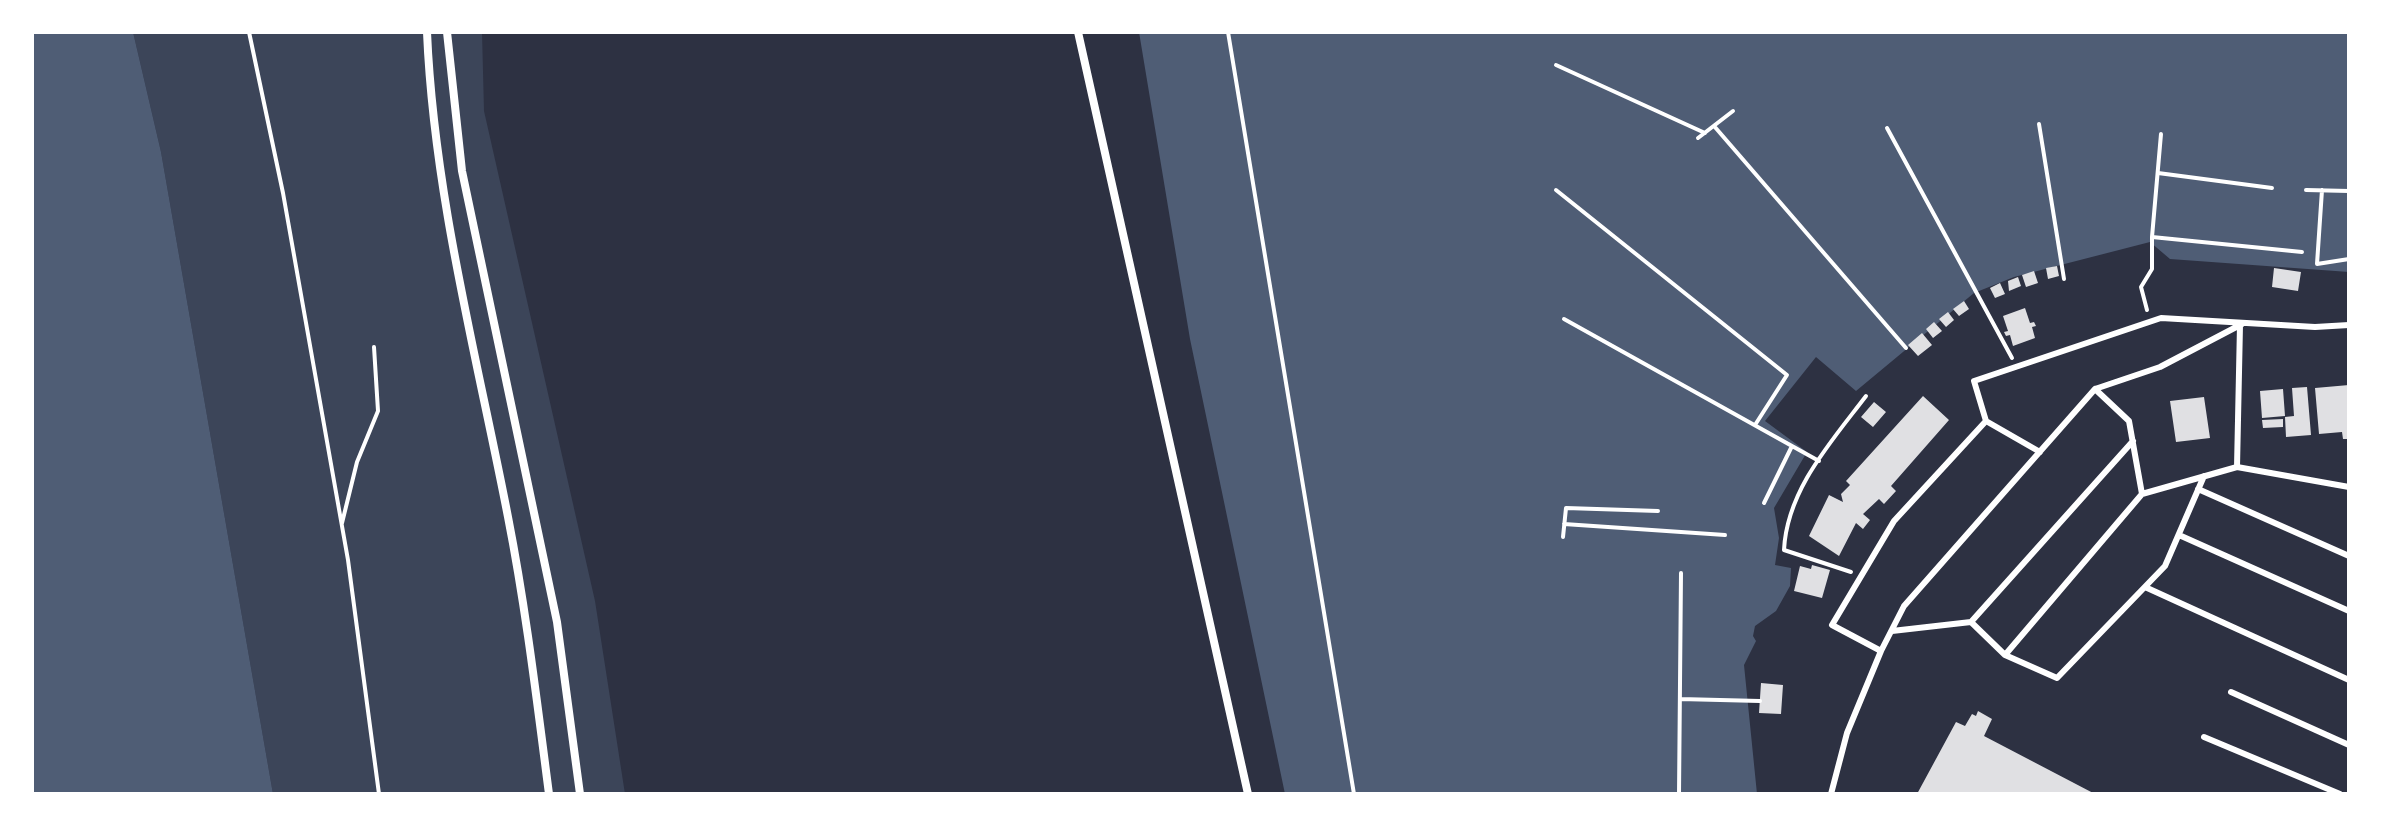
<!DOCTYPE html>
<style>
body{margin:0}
#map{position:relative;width:2381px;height:826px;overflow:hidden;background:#2d3142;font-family:"Exo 2",sans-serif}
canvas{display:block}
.frame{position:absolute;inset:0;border:34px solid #fff;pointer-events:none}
</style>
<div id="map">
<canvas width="2381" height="826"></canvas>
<div class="frame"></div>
</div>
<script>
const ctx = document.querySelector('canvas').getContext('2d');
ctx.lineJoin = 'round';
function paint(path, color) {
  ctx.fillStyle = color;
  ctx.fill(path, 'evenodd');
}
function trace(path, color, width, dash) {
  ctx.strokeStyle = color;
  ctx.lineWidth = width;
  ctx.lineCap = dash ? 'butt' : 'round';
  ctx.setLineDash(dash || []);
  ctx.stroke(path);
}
paint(new Path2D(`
 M133,32H482L484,111L595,601L625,794H273L161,152Z`), '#3c4559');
paint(new Path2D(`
 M32,32H133L161,152L273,794H32Z
 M1139,32H2349V272L2170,259L2150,242L2014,277L1974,293L1856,391L1816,357L1765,421L1807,452L1774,508L1779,538L1775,565L1791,568L1790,586L1776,611L1755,626L1753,636L1756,641L1744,665L1757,794H1285L1190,339Z`), '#4f5d75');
paint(new Path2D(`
 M2057,266L2059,276L2048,279L2046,268Z
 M2274,268L2301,272L2298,291L2272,287Z
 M2034,271L2038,283L2026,287L2022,275Z
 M2018,277L2021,286L2009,291L2008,281Z
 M2000,283L2005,294L1995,298L1990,288Z
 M1964,301L1969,309L1959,316L1953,309Z
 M2025,308L2030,323L2034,322L2036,326L2032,327L2035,338L2013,346L2010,335L2006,336L2004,332L2008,331L2003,316Z
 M1948,312L1954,320L1946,327L1939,319Z
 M1934,322L1942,331L1933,338L1926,329Z
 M1922,333L1932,345L1918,356L1908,345Z
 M2349,385V439H2343L2342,432L2319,434L2315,388Z
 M2307,387L2311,435L2286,437L2285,417L2294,416L2292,388Z
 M2283,389L2285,416L2262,418L2260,391Z
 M1923,396L1949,420L1891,486L1896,491L1884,504L1879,499L1863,514L1870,520L1863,529L1856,523L1839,556L1809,536L1829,495L1843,502L1841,494L1850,485L1846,481Z
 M2204,397L2210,438L2176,442L2170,401Z
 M1874,402L1886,412L1873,427L1861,417Z
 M2283,419V427L2263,428L2262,420Z
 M1812,565L1830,570L1822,598L1794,591L1800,566L1811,569Z
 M1761,683L1783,685L1781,714L1759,713Z
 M1978,711L1992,719L1984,736L2095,794H1917L1956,722L1965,726L1972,714L1976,716Z`), '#e0e0e3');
trace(new Path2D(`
 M249,32L283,193L348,560L379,794
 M1228,32L1354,794
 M1556,65L1705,133
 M2039,124L2064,279
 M1714,126L1906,348
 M1887,128L2012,358
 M2161,134L2152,237L2302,252
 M1698,138L1733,111
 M2158,173L2272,188
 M1556,190L1787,375L1755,425
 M2306,190L2349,191
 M2322,190L2317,264L2349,259
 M2147,310L2141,287L2152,269V237
 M1564,319L1792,446L1764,503
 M1792,446L1819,461
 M342,523L357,462L378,411L374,347
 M1564,524L1725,535
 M1563,537L1566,508L1658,511
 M1851,572L1784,550C1787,490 1831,442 1866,396
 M1680,699L1760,701
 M1679,794L1681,573`), '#fff', 4);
trace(new Path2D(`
 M2095,389L2129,421L2142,494L2237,467L2240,325
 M1986,421L2040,452
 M2133,441L1971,622L2005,655L2057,678L2165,566L2204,476
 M2237,467L2349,487
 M2198,489L2349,556
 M2179,535L2349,611
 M2145,587L2349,680
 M1892,631L1971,622
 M1881,651L1904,606L2095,389L2160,367L2242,324
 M2005,655L2142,494
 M2231,692L2349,745
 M2204,737L2340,794
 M1831,794L1847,733L1881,651L1832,625L1894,521L1986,421L1974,381L2161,318L2315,327L2349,325`), '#fff', 6);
trace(new Path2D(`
 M427,32C434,196 477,357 508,517C526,609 537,702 549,794
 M447,32L462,171L557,622L580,794
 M1078,32L1248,794`), '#fff', 8);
</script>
